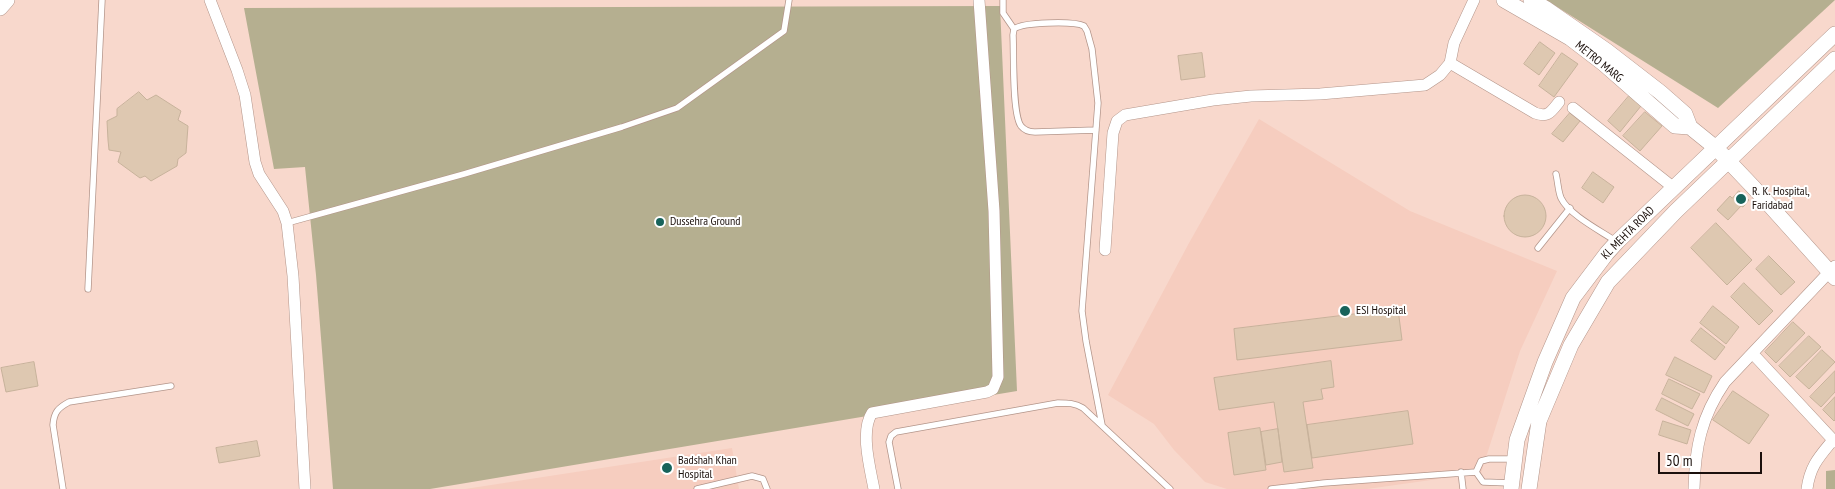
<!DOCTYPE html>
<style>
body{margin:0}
#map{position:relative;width:1835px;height:489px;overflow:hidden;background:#f8d8cc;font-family:"PT Sans Narrow",sans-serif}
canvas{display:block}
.scale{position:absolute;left:1658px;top:452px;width:104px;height:22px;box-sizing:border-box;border:2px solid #1b100c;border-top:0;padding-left:6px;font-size:15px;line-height:18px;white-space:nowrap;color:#1b100c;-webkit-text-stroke:4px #fff;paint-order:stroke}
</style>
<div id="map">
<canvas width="1835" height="489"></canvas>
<div class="scale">50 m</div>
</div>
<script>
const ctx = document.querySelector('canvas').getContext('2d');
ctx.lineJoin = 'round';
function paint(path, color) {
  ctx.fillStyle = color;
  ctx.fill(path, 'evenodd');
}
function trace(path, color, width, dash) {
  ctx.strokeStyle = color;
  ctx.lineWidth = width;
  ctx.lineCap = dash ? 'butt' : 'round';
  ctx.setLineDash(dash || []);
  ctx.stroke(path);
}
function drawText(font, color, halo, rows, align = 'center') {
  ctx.font = font + ' "PT Sans Narrow",sans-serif';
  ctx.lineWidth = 4;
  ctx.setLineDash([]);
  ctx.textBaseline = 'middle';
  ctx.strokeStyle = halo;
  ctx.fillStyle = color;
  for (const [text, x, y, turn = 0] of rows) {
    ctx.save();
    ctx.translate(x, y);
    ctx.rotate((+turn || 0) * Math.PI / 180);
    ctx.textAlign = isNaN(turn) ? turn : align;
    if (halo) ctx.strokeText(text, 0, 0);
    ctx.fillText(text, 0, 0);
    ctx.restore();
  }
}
paint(new Path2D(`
 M1259,119L1410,211L1557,271L1520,351L1481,473L1367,489H1227L1205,482L1174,450L1154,424L1108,395L1189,243Z
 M732,448L739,489H465Z`), '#f6cdbf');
paint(new Path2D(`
 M1546,0H1835L1718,108Z
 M1000,6L1017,391L430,489H333L316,275L305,167L274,169L244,8Z
 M1835,470V489H1826V471Z`), '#b5af90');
const building = new Path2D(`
 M1540,42L1555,53L1539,75L1524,64Z
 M1202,53L1205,77L1181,80L1178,56Z
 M1562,53L1578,64L1554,97L1539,86Z
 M139,92L147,100L156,95L181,111L178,120L188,126L186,153L178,159L177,166L151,181L145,176L140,178L118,162L121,152L109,150L108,140L107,121L117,116V109Z
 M1629,96L1641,106L1620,132L1608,121Z
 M1645,112L1662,126L1640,151L1623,136Z
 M1570,113L1580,121L1563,142L1552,134Z
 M1593,172L1614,187L1603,203L1582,188Z
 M1739,191L1749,200L1743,207L1741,206L1728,220L1717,210L1730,196L1732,198Z
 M1504 216a21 21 0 1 1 42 0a21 21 0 1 1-42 0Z
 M1716,223L1752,260L1727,285L1691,248Z
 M1769,256L1795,282L1781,295L1756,269Z
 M1744,283L1773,311L1759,325L1731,297Z
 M1713,306L1739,327L1726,344L1700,323Z
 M1398,309L1402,340L1237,360L1234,329Z
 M1793,322L1805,333L1776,363L1765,352Z
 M1701,328L1725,347L1715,360L1691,341Z
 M1809,336L1821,347L1790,377L1779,366Z
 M1822,350L1835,362L1809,389L1796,377Z
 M1675,357L1712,376L1704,393L1666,375Z
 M1331,361L1334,387L1321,389L1323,399L1303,402L1313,468L1284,472L1274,402L1219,410L1214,378Z
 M34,362L38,386L6,392L1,368Z
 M1835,371V392L1821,407L1810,397Z
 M1669,379L1700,394L1692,409L1662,394Z
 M1733,391L1769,415L1749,444L1713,420Z
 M1835,397V420L1834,421L1823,410Z
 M1662,398L1694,414L1688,426L1656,410Z
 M1408,411L1413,444L1312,458L1307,425Z
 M1663,421L1691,430L1687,444L1659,435Z
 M1260,428L1266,470L1234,475L1228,433Z
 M1278,429L1282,462L1266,465L1261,432Z
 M257,441L260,456L219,463L216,448Z`);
paint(building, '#dec8b1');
trace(building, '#c7b29b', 1);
const service = new Path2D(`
 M1003,0V13L1014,29L1013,35C1014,53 1012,114 1021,126C1025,131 1029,132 1035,132L1096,130
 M1014,29C1023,22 1074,21 1084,26L1087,31L1092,49L1098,103L1082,311L1086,341L1102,425
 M1556,174C1558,182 1558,191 1561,198C1569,215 1601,231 1617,242
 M287,223L464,174L622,127L677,108L784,31L789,0
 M1538,248L1570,208
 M88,289L102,0
 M1461,472L1463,489
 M1476,472L1481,461L1489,459H1513
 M1476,472L1483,482L1511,483
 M63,489L53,425C54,412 58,408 69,402L171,386
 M697,489L752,476L763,479L767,489
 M898,489L889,442L891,436L896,432L1058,403C1068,403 1075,403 1083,408L1170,489
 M1271,489L1324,483L1476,472`);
const minor = new Path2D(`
 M210,0L237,70L245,95L255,162L259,174L283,211L287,223L293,276L305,489
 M1450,63L1535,113C1548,118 1551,112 1559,102
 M1573,108L1674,188
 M1105,250L1113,133L1117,121L1125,115L1213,100L1251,96L1320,94L1425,85L1440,75L1450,63L1454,43L1474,0
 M1753,354L1835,442
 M874,489C870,468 860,431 872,413L987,392L993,389L998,377L994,211L979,0
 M1694,489C1695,448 1701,417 1725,382L1835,266
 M1807,489C1810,466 1819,457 1833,440`);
const tertiary = new Path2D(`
 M1504,0L1570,38L1604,64L1675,126L1690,127L1716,148L1755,189L1835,278
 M1531,0L1545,8L1607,51L1660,92L1685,114L1690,127
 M0,8L7,0
 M1511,489L1517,440L1545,362L1573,298L1607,253L1617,242L1835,34
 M1529,489L1539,421L1571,345L1608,282L1676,211L1835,59`);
trace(service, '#b3958a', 7);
trace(minor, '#b3958a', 12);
trace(tertiary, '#b3958a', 16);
trace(service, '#fff', 5.5);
trace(minor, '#fff', 11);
trace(tertiary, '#fff', 15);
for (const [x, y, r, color] of [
 [1741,199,6,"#17635b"],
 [660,222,5,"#17635b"],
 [1345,311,6,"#17635b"],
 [667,468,6,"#17635b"]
]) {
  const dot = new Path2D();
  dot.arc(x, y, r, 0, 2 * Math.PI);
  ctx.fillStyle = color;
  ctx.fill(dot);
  trace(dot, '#fff', 2);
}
drawText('12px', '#1b100c', '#fff', [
 ["METRO MARG",1599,62,39],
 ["KL MEHTA ROAD",1628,233,-45]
]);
drawText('12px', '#1b100c', '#fff', [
 ["R. K. Hospital,",1752,192],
 ["Faridabad",1752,206],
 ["Dussehra Ground",670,222],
 ["ESI Hospital",1356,311],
 ["Badshah Khan",678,461],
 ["Hospital",678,475]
], 'left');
</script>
